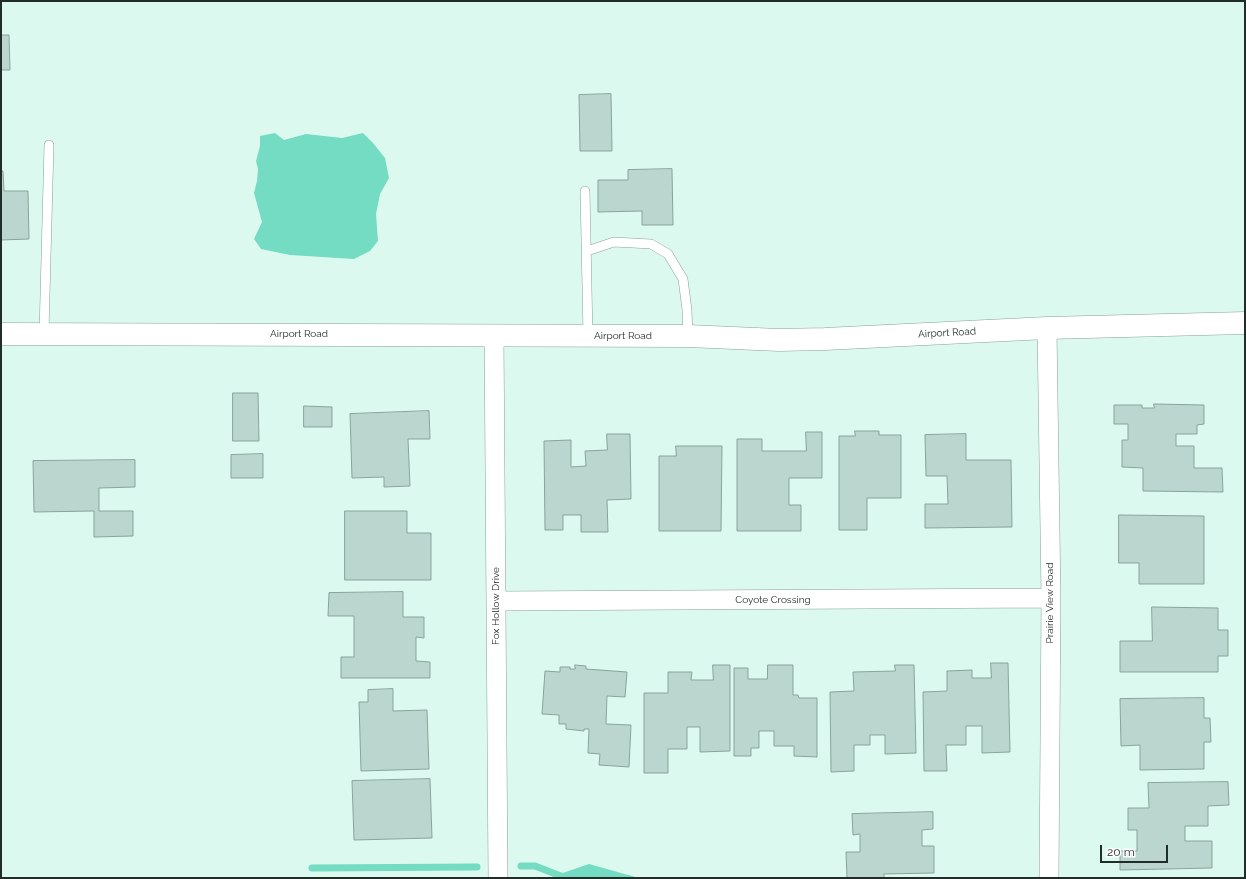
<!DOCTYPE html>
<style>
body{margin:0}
#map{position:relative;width:1246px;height:879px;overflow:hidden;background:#dcf9f0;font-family:Raleway,sans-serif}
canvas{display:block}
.frame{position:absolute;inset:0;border:2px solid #222d2a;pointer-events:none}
.scale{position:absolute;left:1100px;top:845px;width:68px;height:18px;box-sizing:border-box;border:2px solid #222d2a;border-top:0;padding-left:5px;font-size:12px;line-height:14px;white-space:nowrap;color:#222d2a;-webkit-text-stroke:3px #fff;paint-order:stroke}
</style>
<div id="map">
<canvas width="1246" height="879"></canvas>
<div class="frame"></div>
<div class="scale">20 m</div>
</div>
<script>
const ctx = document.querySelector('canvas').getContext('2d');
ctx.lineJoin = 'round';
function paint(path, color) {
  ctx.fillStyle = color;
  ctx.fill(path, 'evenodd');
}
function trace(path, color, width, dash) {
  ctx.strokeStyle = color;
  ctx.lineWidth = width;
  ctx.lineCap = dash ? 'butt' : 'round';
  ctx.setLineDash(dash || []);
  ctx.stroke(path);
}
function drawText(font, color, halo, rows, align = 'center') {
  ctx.font = font + ' Raleway,sans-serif';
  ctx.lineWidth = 3.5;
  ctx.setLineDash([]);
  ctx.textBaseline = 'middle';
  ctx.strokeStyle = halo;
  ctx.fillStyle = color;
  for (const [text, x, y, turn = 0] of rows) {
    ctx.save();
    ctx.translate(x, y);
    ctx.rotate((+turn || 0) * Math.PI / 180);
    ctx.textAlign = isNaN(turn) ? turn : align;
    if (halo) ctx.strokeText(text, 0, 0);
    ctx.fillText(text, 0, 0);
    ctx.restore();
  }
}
paint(new Path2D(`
 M275,133L284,140L306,134L342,138L363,133L373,143L385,158L389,178L380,194L376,214L378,241L370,251L354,259L290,255L261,249L254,239L262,222L254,193L257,181L258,169L256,161L260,146V136Z
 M589,864L639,878H554V876Z`), '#74dcc3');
trace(new Path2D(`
 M521,866H535L566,878
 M312,868L477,867`), '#74dcc3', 7);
const building = new Path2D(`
 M1,35H9L10,70H1Z
 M611,94L612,151H580L579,95Z
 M672,169L673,225H642V211L598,212V180H628V170Z
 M1,171H3L4,191H28L29,239L1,240Z
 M233,393H258L259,441H233Z
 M1154,404L1204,405V424L1197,425V434H1176V446H1194V468H1222L1223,492L1143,491V468L1122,467V440H1128V424H1114V405H1142V408H1154Z
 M304,406L332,407V427H304Z
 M429,411L430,439H408L410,486L384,487V477L352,478L350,414Z
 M855,431H879V435H901V498H867V530H839V436H855Z
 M806,432H822V478H789V505H801V531H737V439H762V451H806Z
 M607,434H630L631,499L607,500L608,532H581V515H563V530H545L544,441L571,440V467L586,466L585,451L607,450Z
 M966,434V460H1011L1012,527L925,528V504H948L947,476H926L925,435Z
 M676,446H722L721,531H659V456H676Z
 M263,454V478H231V455Z
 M135,460V487L99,488V511H133V536L94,537V511L34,512L33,461Z
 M345,511H407V533H431V580H345Z
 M1119,515L1204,516V584H1139V563H1119Z
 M403,592V617H424V638L416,637V661L430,662V678H341V657H354V616H328L329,593Z
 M1152,607L1218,608V630H1228V656H1218V672H1120V641H1152Z
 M991,663H1008L1010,752L982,753V726H966V745H946L947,771H924L923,692L947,691V671L972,670V678H991Z
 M575,665L586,666V669L627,672L625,697L607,696L606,724L631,725L629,767L599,765L600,754L588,753L589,729H584V731L566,729V724H559V715L542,714L545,671L560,672V667H570V669H575Z
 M713,665H730V751L700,752V727H687V749H668V773H644V693H668V672H692L691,680H713Z
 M768,665H793V695H798L799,698H817V757L794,756V746H774V731H759V748H751V756H734V668H748V679H767Z
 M895,665H914L916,753L885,754V735H870V745H854V771L831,772L830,692L854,691L853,672L895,671Z
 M393,689V711L427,710L429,769L361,771L359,702H368V690Z
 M1204,698V718H1210L1211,742H1204V769L1140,770V745L1121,746L1120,699Z
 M430,779L432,838L354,840L352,781Z
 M1228,782L1229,805L1208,806V826H1185V841H1212V868L1120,870V851H1137V830H1128V808H1149L1148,783Z
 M933,812V829L922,830V846H934V873L884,874V878H847L846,852H860V834L853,835L852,814Z`);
paint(building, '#bad6ce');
trace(building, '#89a39c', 1);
const service = new Path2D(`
 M585,191L588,336
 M587,251L614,242L651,244L668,254L683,279L687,310L688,336
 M44,333L49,145`);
const minor = new Path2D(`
 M1047,328L1051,598L1049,878
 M494,335L498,878
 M496,601L1051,598`);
const tertiary = new Path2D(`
 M1,334L688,336L779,340L825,339L1047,328L1245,323`);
trace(service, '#87a19a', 10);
trace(minor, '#87a19a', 20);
trace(tertiary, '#87a19a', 23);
trace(service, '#fff', 9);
trace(minor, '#fff', 19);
trace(tertiary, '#fff', 22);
drawText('10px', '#222d2a', '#fff', [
 ["Airport Road",947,333,-3],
 ["Airport Road",299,334],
 ["Airport Road",623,336],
 ["Coyote Crossing",773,600],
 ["Prairie View Road",1050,603,-90],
 ["Fox Hollow Drive",496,606,-90]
]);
</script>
